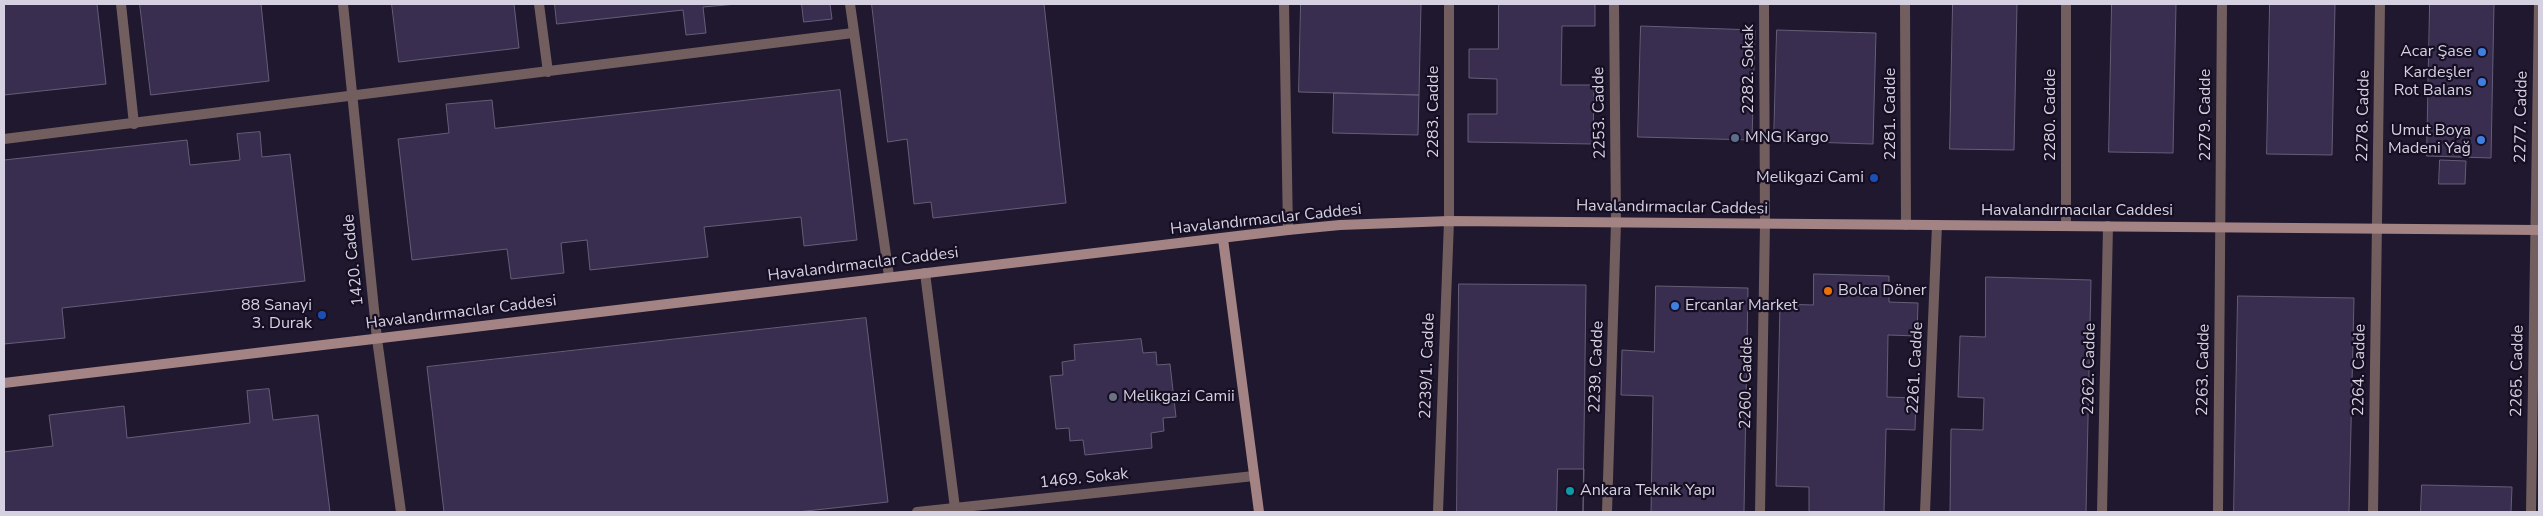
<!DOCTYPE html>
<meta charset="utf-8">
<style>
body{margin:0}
#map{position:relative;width:2543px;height:516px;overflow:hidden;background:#1f182e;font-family:"Nunito Sans",sans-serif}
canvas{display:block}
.frame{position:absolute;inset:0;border:5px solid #d5d1e0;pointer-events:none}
</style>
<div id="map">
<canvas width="2543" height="516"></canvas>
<div class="frame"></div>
</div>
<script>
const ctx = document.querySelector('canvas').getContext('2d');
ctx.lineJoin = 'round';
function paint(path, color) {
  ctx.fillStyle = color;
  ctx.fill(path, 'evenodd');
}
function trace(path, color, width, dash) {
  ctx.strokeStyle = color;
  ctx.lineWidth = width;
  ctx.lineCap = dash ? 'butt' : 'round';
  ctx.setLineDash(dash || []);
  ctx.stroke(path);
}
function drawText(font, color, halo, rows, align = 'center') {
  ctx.font = font + ' "Nunito Sans",sans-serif';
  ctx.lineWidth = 4.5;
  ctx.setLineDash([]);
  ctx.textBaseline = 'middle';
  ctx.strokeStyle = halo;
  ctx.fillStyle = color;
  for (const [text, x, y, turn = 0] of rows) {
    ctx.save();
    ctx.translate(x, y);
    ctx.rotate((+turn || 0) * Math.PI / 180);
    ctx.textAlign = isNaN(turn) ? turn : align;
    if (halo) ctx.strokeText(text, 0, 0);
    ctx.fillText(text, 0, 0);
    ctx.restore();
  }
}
const building = new Path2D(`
 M4,4H97L106,84L4,95Z
 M140,4H261L269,81L151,95Z
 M392,4H514L519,48L399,62Z
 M555,4H737L703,7L706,33L686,35L683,10L557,24Z
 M802,4H830L832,19L804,22Z
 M872,4H1044L1066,203L933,218L931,202L914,204L907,139L888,142Z
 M1301,4H1421L1419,95L1299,92Z
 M1499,4H1595V26H1562L1561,85H1594L1593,144L1468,142V114H1497V79L1469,78V49H1498Z
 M1953,4H2017L2014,150L1950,149Z
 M2112,4H2176L2173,153L2109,152Z
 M2270,4H2335L2332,155L2267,154Z
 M2430,4H2494L2491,158L2427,156Z
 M1641,26L1755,30L1752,140L1638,137Z
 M1777,30L1876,33L1873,144L1774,141Z
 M840,90L857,240L804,246L801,217L704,227L708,257L590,270L587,240L561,243L564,273L511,279L507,249L412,260L398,139L449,133L446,104L492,100L495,128Z
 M1334,93L1419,95L1418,135L1333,133Z
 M260,132L262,157L290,154L305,281L62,308L65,338L4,344V160L187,140L190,165L240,160L237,134Z
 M2440,160L2466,161L2465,184H2439Z
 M1814,274L1889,276V302L1918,303L1917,336L1888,335L1887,397L1916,398L1915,430L1886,429L1884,512H1809V487L1776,486L1780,304L1813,305Z
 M1986,277L2091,280L2086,512H1950L1951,429L1983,430L1984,398L1958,397L1960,336L1985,337Z
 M1459,284L1586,285L1583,512H1457Z
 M1656,286L1748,288L1744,512H1651L1653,396L1621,395L1622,350L1654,352Z
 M2238,296L2354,298L2349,512H2234Z
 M866,318L888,502L797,512H444L427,367Z
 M1141,339L1143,353L1156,352L1157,365L1170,364L1176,417L1163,418L1164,431L1151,433L1152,448L1085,455L1083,440L1070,441L1069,428L1056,429L1050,376L1063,375L1062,362L1075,360L1074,345Z
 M269,389L273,420L318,415L330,512H4V452L53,446L49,415L124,406L127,438L250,423L247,391Z
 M1558,469H1584L1583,512H1557Z
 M2422,485L2512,487L2511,512H2421Z`);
paint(building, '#392e4f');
trace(building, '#655e78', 1);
trace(new Path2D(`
 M121,4L134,124
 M343,4L377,339L401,512
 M850,4L889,276
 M925,273L955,508
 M917,512L1254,476`), '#725e5e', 10);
trace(new Path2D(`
 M539,4L548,72
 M1284,4L1288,230
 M1905,4L1906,225
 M2066,4V226
 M4,139L853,33
 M1438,512L1449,221V4
 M1607,512L1616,222L1614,4
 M1760,512L1765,224L1764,4
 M1925,512L1937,225
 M2102,512L2108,226
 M2218,512L2222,4
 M2373,512L2380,4
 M2531,512L2539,4`), '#725e5e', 10);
trace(new Path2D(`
 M1223,239L1259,512
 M4,383L1288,230L1340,225L1449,221L2539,230`), '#a38383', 10);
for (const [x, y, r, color] of [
 [2482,52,5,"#3f7fe0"],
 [2482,82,5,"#3f7fe0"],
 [1735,138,5,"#5c6f8a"],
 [2481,140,5,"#3f7fe0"],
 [1874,178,5,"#1a4fb4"],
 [1828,291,5,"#e8710a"],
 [1675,306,5,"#3f7fe0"],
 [322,315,5,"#1a4fb4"],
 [1113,397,5,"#6b7280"],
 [1570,491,5,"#0f9aa8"]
]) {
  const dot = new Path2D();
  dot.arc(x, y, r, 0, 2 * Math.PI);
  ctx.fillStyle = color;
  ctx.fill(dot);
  trace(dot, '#160f24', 2);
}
drawText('16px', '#d5d1e0', '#160f24', [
 ["Acar Şase",2472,52],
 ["Kardeşler",2472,73],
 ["Rot Balans",2472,91],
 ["Umut Boya",2471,131],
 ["Madeni Yağ",2471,149],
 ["MNG Kargo",1745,138,"left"],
 ["Melikgazi Cami",1864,178],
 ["Bolca Döner",1838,291,"left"],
 ["88 Sanayi",312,306],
 ["3. Durak",312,324],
 ["Ercanlar Market",1685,306,"left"],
 ["Melikgazi Camii",1123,397,"left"],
 ["Ankara Teknik Yapı",1580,491,"left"]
], 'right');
drawText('16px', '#d5d1e0', '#160f24', [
 ["2282. Sokak",1749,69,-90],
 ["2283. Cadde",1434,112,-90],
 ["2253. Cadde",1600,113,-91],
 ["2281. Cadde",1891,114,-90],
 ["2280. Cadde",2051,115,-90],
 ["2279. Cadde",2206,115,-90],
 ["2278. Cadde",2364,116,-89],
 ["2277. Cadde",2522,117,-89],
 ["Havalandırmacılar Caddesi",1672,208,1],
 ["Havalandırmacılar Caddesi",2077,211],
 ["Havalandırmacılar Caddesi",1266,220,-6],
 ["1420. Cadde",354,260,-96],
 ["Havalandırmacılar Caddesi",863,265,-7],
 ["Havalandırmacılar Caddesi",461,313,-7],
 ["2239/1. Cadde",1428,366,-88],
 ["2239. Cadde",1597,367,-88],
 ["2261. Cadde",1916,368,-87],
 ["2262. Cadde",2090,369,-89],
 ["2263. Cadde",2204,370,-89],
 ["2264. Cadde",2360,370,-89],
 ["2265. Cadde",2518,371,-89],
 ["2260. Cadde",1747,383,-89],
 ["1469. Sokak",1084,479,-6]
]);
</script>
